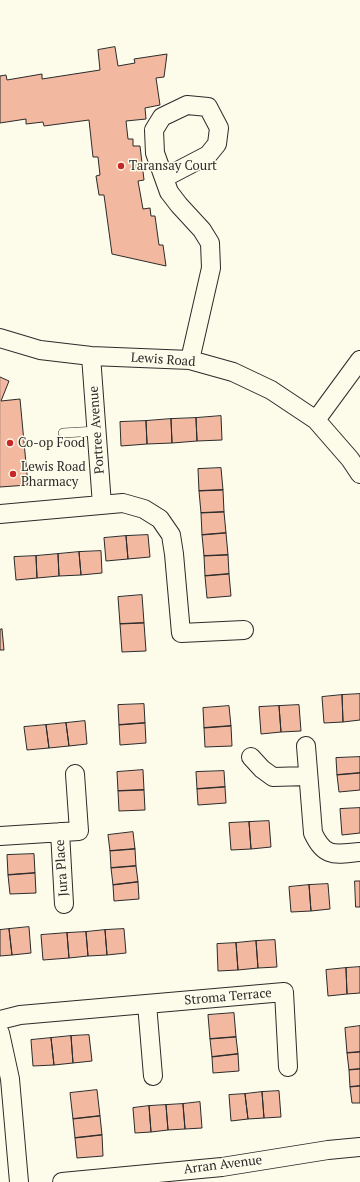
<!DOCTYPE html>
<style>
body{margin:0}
canvas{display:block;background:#fdfbea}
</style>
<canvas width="360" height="1182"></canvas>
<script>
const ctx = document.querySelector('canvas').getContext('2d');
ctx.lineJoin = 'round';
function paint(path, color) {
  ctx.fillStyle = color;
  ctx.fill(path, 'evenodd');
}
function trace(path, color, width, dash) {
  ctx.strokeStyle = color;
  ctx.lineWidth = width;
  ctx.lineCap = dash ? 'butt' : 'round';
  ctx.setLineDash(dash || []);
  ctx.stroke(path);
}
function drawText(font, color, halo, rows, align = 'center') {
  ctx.font = font + ' "PT Serif",serif';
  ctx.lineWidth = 3;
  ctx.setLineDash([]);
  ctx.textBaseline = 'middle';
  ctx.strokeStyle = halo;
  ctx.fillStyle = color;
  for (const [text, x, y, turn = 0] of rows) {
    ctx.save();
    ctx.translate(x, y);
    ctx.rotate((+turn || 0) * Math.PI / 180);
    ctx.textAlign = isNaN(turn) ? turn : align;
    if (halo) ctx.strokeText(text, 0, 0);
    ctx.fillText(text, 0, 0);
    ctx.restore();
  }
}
const building = new Path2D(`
 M115,47L118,66L135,63L134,59L167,54L164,77L156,78L160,105L145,108L146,119L126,121L128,139H133V146H140L144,180L138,181L143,209L150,208L151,216H155L159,245H163L166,266L112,254L104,195H99L96,176L100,175L98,157H93L89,120L44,126L43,122L26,124V119L0,123V76L6,75L7,80L42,74V79L100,70L98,50Z
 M0,377L9,381L1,401L20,399L28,485L0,487Z
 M221,416L222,440L197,441L196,418Z
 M196,418L197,441L172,443L171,419Z
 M171,419L172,443L147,444L146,421Z
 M146,421L147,444L121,446L120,422Z
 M221,468L223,490L199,491L198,469Z
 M223,490L224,512L201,513L199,491Z
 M224,512L226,533L202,535L201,513Z
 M226,533L228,555L204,556L202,535Z
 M148,535L150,557L128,559L126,536Z
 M126,536L128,559L106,561L104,538Z
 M101,551L102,573L81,575L79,552Z
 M79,552L81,575L59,576L58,554Z
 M58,554L59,576L37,578L36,556Z
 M228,555L229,574L205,576L204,556Z
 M36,556L37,578L16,580L14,557Z
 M229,574L231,596L207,598L205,576Z
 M142,595L144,623L120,624L118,597Z
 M144,623L146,651L122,652L120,624Z
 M2,629L4,650H0V630Z
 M360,694V720L343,722L342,695Z
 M342,695L343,722L324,723L322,697Z
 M144,704L145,723L119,725L118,705Z
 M299,705L301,731L281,732L279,706Z
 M229,706L231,726L204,728L203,708Z
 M279,706L281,732L261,734L259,707Z
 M85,721L87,744L69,746L66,723Z
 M66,723L69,746L49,748L46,725Z
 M145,723L146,743L120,745L119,725Z
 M46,725L49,748L27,750L24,727Z
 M231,726L232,746L205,747L204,728Z
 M360,757V773L337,775L336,758Z
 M143,770L144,790L118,791L117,772Z
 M224,771L225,787L197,789L196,772Z
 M360,773V790L339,792L337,775Z
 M225,787L226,803L198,805L197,789Z
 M144,790L145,810L119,811L118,791Z
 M360,808V833L342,835L340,809Z
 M269,821L271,847L251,849L249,822Z
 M249,822L251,849L231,850L229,823Z
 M133,832L135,849L110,851L108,835Z
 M135,849L136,866L111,868L110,851Z
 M34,854L35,873L8,875L7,855Z
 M136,866L138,882L113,885L111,868Z
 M35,873L36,893L10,894L8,875Z
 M355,881H360V907H356Z
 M138,882L139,899L114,901L113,885Z
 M328,884L330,909L311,911L309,885Z
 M309,885L311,911L291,912L289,887Z
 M29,927L31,953L12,955L9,929Z
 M9,929L12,955L0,956V930Z
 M124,929L126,953L107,955L105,930Z
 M105,930L107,955L88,956L86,932Z
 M86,932L88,956L69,958L67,933Z
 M67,933L69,958L43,960L41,935Z
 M275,940L277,967L258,968L256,941Z
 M256,941L258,968L238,970L236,943Z
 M236,943L238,970L218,971L217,944Z
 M360,967V993L347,994L346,968Z
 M346,968L347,994L328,996L326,970Z
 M234,1013L236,1037L210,1039L208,1015Z
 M360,1026V1052L347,1053L345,1028Z
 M89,1035L92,1061L73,1063L71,1036Z
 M71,1036L73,1063L54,1065L51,1038Z
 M236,1037L238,1054L212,1057L210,1039Z
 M51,1038L54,1065L33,1066L31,1040Z
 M360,1052V1069L349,1070L347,1053Z
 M238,1054L239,1071L213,1073L212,1057Z
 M360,1069V1086L350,1087L349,1070Z
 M360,1086V1103H352L350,1087Z
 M97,1090L100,1116L73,1119L70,1093Z
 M279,1091L281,1117L264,1118L262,1092Z
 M262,1092L264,1118L248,1119L245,1094Z
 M245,1094L248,1119L231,1121L229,1095Z
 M200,1102L202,1128L185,1129L183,1104Z
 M183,1104L185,1129L168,1130L166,1105Z
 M166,1105L168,1130L151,1132L149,1106Z
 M149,1106L151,1132L135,1133L133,1108Z
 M100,1116L102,1135L75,1138L73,1119Z
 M102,1135L103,1156L77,1158L75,1138Z`);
paint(building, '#f2b8a0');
trace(building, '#2b2b2b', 1);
const service = new Path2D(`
 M63,433L97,431`);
const minor = new Path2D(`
 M164,178L208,155L217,144L219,128L208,107L187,105L162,117L154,130L155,153L169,192L179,205L202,230L210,243L211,268L190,360
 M0,338L40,350L91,356L190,360L233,372L271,390L316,420L350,459L360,474
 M91,356L102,505
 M316,420L360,360
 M0,514L123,503L144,509L160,519L171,535L174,554L181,633L244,630
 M306,746L313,833C325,859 336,854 360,852
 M251,757L262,769L273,777L308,776
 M60,832L64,904
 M0,836L79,831L75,774
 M147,1004L153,1076
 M0,1020L20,1015L284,992L288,1067
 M0,1033L10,1079L19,1182
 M62,1182L222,1167L328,1150L360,1147`);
trace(service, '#2b2b2b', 10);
trace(minor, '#2b2b2b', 20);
trace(service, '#fdfbea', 9);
trace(minor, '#fdfbea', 18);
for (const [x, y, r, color] of [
 [121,166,4,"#c62828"],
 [10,443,4,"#c62828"],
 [13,474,4,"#c62828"]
]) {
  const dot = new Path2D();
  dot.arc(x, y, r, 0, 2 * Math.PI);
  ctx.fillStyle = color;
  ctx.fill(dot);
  trace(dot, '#fdfbea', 1.5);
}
drawText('13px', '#2b2b2b', '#fdfbea', [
 ["Taransay Court",129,166],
 ["Co-op Food",18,443],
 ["Lewis Road",21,467],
 ["Pharmacy",21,482]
], 'left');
drawText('13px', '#2b2b2b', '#fdfbea', [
 ["Lewis Road",163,360,4],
 ["Portree Avenue",97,430,-94],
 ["Jura Place",62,868,-94],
 ["Stroma Terrace",228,997,-5],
 ["Arran Avenue",223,1165,-7]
]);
</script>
